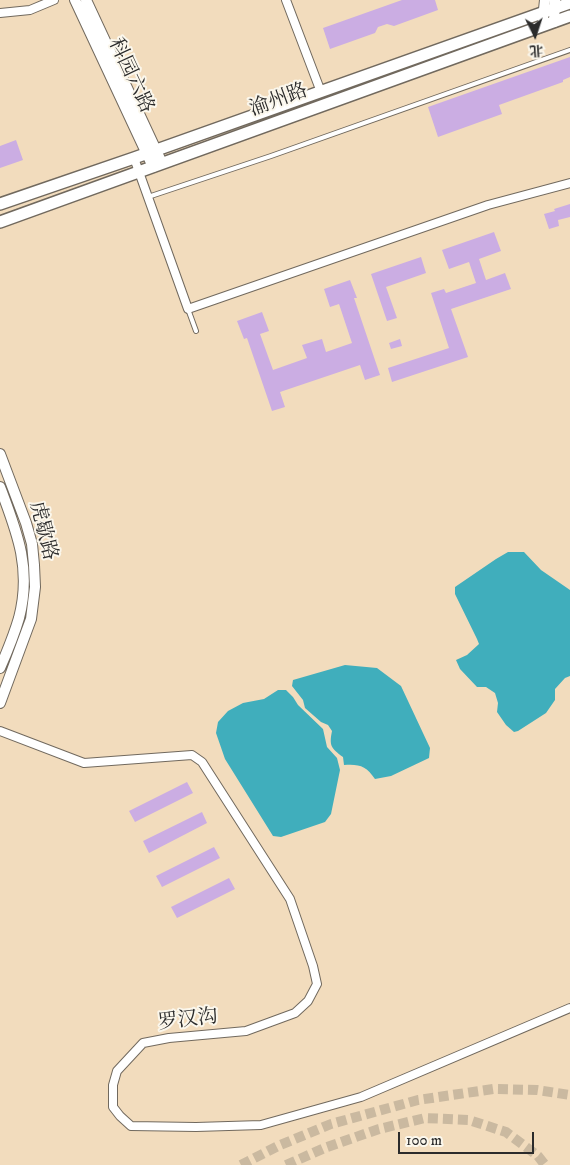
<!DOCTYPE html>
<meta charset="utf-8">
<style>
body{margin:0}
#map{position:relative;width:570px;height:1165px;overflow:hidden;background:#f2dcbd;font-family:"IM FELL DW Pica","Noto Serif SC",serif}
canvas{display:block}
.north{position:absolute;left:510px;top:10px;width:50px;height:50px;-webkit-text-stroke:4px #fbf7ec;paint-order:stroke;rotate:176deg;font-size:14px;font-weight:700;line-height:20px;text-align:center;color:#2b2b2b}
.north::after{content:'';display:block;margin:auto;width:18px;height:22px;background:#2b2b2b;clip-path:polygon(50% 0,100% 100%,50% 72%,0 100%)}
.scale{position:absolute;left:398px;top:1132px;width:136px;height:22px;box-sizing:border-box;border:2px solid #2b2b2b;border-top:0;padding-left:6px;font-size:15px;line-height:18px;white-space:nowrap;color:#2b2b2b;-webkit-text-stroke:4px #fbf7ec;paint-order:stroke}
</style>
<div id="map">
<canvas width="570" height="1165"></canvas>
<div class="north">北</div>
<div class="scale">100 m</div>
</div>
<script>
const ctx = document.querySelector('canvas').getContext('2d');
ctx.lineJoin = 'round';
function paint(path, color) {
  ctx.fillStyle = color;
  ctx.fill(path, 'evenodd');
}
function trace(path, color, width, dash) {
  ctx.strokeStyle = color;
  ctx.lineWidth = width;
  ctx.lineCap = dash ? 'butt' : 'round';
  ctx.setLineDash(dash || []);
  ctx.stroke(path);
}
function drawText(font, color, halo, rows, align = 'center') {
  ctx.font = font + ' "IM FELL DW Pica","Noto Serif SC",serif';
  ctx.lineWidth = 4;
  ctx.setLineDash([]);
  ctx.textBaseline = 'middle';
  ctx.strokeStyle = halo;
  ctx.fillStyle = color;
  for (const [text, x, y, turn = 0] of rows) {
    ctx.save();
    ctx.translate(x, y);
    ctx.rotate((+turn || 0) * Math.PI / 180);
    ctx.textAlign = isNaN(turn) ? turn : align;
    if (halo) ctx.strokeText(text, 0, 0);
    ctx.fillText(text, 0, 0);
    ctx.restore();
  }
}
paint(new Path2D(`
 M508,552H524L541,570L570,590V676L565,678L555,689V700L546,713L518,731L514,732L506,725L497,712L498,703L495,693L486,687H477L460,669L456,660L467,655L479,644L477,639L455,594V587L496,559Z
 M345,665L377,668L401,686L430,748L429,758L391,776L375,779C366,766 360,764 344,765L343,757C331,748 329,746 332,731L328,725L321,722L305,708L303,700L292,686L293,680Z
 M278,690H286L293,697L298,705L323,729L327,747L337,758L340,770L331,814L325,822L281,837L273,836L225,759L216,733L218,722L228,711L243,703L264,699Z`), '#40aebc');
paint(new Path2D(`
 M402,0H435L438,10L394,26L387,24L378,27L375,33L330,49L323,28Z
 M570,57V77L563,80V82L499,105L502,114L438,137L428,107Z
 M16,140L23,160L0,168V146Z
 M570,204V217L558,220L559,226L549,229L544,214L555,211L554,209Z
 M494,232L501,251L479,259L486,280L505,273L511,289L451,309L468,357L392,382L388,368L449,348L431,293L444,289L446,293L476,283L469,262L449,269L442,250Z
 M421,257L426,273L386,287L397,318L387,321L371,274Z
 M350,280L357,298H354L380,375L365,380L360,365L280,392L285,407L272,411L247,338L244,339L237,321L262,312L269,331L260,334L273,370L307,358L302,345L322,339L326,352L352,343L339,304L330,307L324,289Z
 M400,339L402,346L391,349L389,343Z
 M187,782L193,793L135,822L129,811Z
 M202,812L207,823L149,853L143,841Z
 M214,847L220,858L162,887L156,876Z
 M229,878L235,889L177,918L171,907Z`), '#cbade3');
trace(new Path2D(`
 M241,1165L278,1146L331,1124L418,1100L493,1089L537,1090L570,1095
 M286,1165L327,1147L379,1129L425,1118L469,1120L506,1132L538,1156L545,1165`), '#cab9a0', 10, [10, 5]);
const lane = new Path2D(`
 M148,197L271,156L570,50
 M188,309L196,331`);
const street = new Path2D(`
 M286,0L321,92
 M0,13L30,10L54,0
 M134,158L188,309L488,205L570,183
 M0,731L84,763L192,755L202,762L290,899L313,966L317,984L308,1001L295,1013L246,1031L169,1038L143,1043L117,1071L113,1085V1107L120,1116L131,1126L196,1127L261,1125L361,1097L570,1008`);
const secondary = new Path2D(`
 M75,0L153,167
 M86,0L162,163
 M543,19L545,0
 M554,22L555,0
 M0,454L26,523L32,544L34,565L35,587L31,619L0,703
 M0,487C17,532 32,569 19,618C14,635 7,652 0,668`);
const primary = new Path2D(`
 M0,204L134,158L570,3
 M0,222L570,16`);
trace(lane, '#71695e', 6);
trace(street, '#71695e', 10);
trace(secondary, '#71695e', 12);
trace(primary, '#71695e', 14);
trace(lane, '#fff', 4);
trace(street, '#fff', 8);
trace(secondary, '#fff', 10);
trace(primary, '#fff', 11);
drawText('20px', '#2b2b2b', '#fbf7ec', [
 ["科园六路",130,76,65],
 ["渝州路",279,101,-20],
 ["虎歇路",42,531,76],
 ["罗汉沟",188,1021,-7]
]);
</script>
